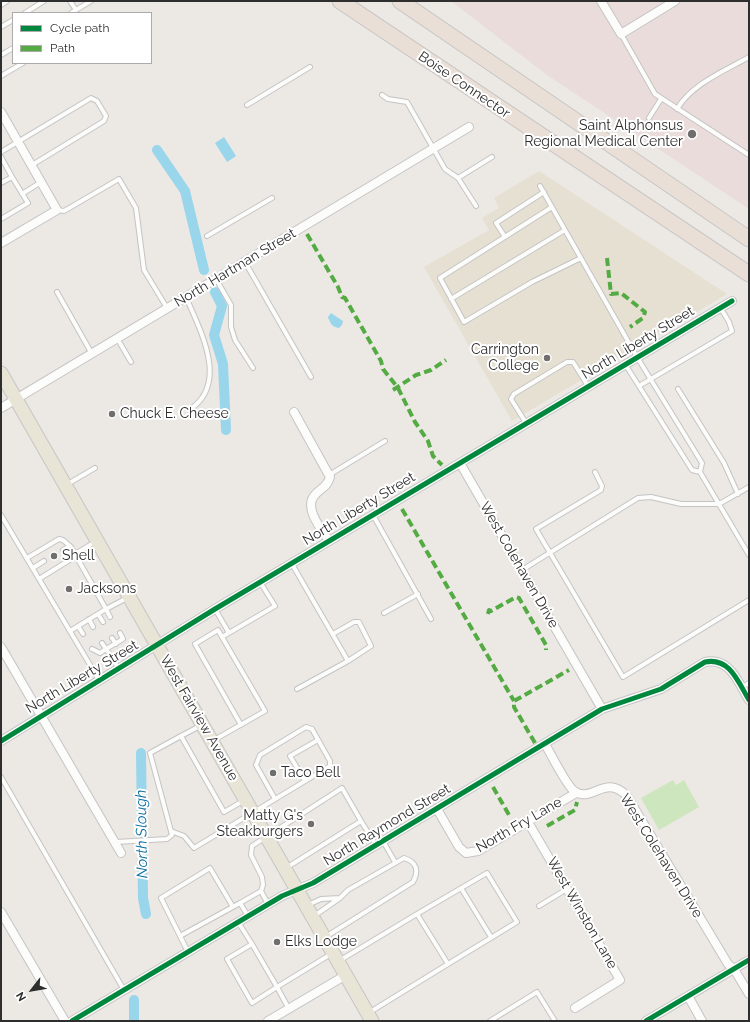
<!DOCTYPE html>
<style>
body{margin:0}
#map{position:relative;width:750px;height:1022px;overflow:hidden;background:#ece8e4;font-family:Raleway,sans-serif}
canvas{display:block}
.frame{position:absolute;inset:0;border:2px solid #2e2e2e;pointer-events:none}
.legend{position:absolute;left:12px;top:12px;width:140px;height:52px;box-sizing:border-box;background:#fff;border:1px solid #ababab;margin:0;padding:5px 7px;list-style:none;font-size:12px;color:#2e2e2e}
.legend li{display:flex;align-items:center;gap:8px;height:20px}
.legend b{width:20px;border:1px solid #ababab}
.north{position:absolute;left:12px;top:970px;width:40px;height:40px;-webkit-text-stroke:3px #fff;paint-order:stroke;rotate:239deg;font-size:11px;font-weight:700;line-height:16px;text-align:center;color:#2e2e2e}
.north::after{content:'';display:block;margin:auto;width:14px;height:18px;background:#2e2e2e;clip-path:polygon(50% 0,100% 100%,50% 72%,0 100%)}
</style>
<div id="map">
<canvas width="750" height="1022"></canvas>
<div class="frame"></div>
<ul class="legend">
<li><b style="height:5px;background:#00873e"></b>Cycle path</li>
<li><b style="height:5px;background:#54ab44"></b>Path</li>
</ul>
<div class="north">N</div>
</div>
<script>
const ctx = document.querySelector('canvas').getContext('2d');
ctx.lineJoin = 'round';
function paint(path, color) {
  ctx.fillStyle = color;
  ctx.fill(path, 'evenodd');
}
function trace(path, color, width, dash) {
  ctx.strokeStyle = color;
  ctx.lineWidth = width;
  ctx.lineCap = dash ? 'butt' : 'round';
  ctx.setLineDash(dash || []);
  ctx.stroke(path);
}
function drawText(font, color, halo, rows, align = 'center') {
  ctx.font = font + ' Raleway,sans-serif';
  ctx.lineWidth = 4;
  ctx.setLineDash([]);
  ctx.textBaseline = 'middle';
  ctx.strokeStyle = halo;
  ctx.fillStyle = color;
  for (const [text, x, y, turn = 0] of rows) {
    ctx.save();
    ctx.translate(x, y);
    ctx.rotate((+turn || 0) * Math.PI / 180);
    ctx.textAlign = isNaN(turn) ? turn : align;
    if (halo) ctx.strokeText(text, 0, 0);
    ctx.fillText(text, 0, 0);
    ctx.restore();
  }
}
paint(new Path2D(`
 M539,171L727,294L512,421L424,267L489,230L482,218L499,208L494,198Z`), '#e6e0d3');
paint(new Path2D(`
 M451,1H749V209L547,75Z`), '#e9dcdb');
paint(new Path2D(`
 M673,780L676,785L684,780L699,807L659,830L641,798Z`), '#cee6be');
paint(new Path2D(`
 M224,137L236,156L227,162L215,143Z
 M331,313L343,321L342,325L339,328C332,327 330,323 328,317Z`), '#99d6ec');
trace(new Path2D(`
 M157,150L185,191L204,270
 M215,292L222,306L214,335L223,364L226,430
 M141,753L143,898L146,914
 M134,1000V1021`), '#99d6ec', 10);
const service = new Path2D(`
 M70,1L76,10
 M1,5L7,1
 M25,13L44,1
 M71,13L91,1
 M1,27L13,20
 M621,34L655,94L749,155
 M1,55L13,48
 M1,76L23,63
 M382,95L388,99L407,102L445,169L458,178L476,206
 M247,105L310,67
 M677,109C692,84 724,71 749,57
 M649,118L661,99
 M1,152L91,98L97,101L106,116L104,121L32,165
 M1,157L12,177L1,183
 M458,178L492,157
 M540,186L637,357L702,463L700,472L692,470L625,364
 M22,194L41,182
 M552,207L440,278L464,322L532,282L581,258
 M57,210L64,211L71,207L119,179L136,208L144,270L167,308
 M1,219L28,203L12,177
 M207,236L272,198
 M505,237L496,223L544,192
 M245,262L311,377
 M216,279L231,305V327L235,340L253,368
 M57,292L92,354
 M186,297C200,330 230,384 189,410
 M451,299L565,230
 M117,338L131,362
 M639,386L732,331L729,322L720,307
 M678,389L724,463L738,494
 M526,423L511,399L514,394L567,362H573L588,386
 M595,472L602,486L601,490L536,529L623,677L749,600
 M700,472L749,555
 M329,475L385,441
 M66,485L95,468
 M1,515L99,680
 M373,515L431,619
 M63,550L70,546
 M75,554L95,542
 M27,558L59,539L63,540L71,547L106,609L127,598
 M292,564L348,661L297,689
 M33,568L44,561
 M522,570L638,498L651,497L681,504H719L749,487
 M39,579L76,556
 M215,609L229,633
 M384,613L418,594
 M98,614L103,622
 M89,619L93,627
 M78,626L83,634
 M70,631L106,609L110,617
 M333,634L354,622H359L371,646L348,661
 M222,637L218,630L195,644L241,725
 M112,638L116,644
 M92,649L100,653L106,649L102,643
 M119,669L106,649L123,639L120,633
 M742,687L749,683
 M181,736L200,726
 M214,740L265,711L222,637L275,606L260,582
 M1,777L124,990
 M305,781L290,756L318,740
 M361,821L376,845
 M171,831L184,836L194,848L330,766V761L312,729L306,727L260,755L256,765L275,799
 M383,841L395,862
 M116,842L167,839L172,835L150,753L181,736L224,812L243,801
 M461,888L491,937
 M261,891L268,904
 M308,905L321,899L340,898L348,890L404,858C417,862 419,871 413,882L327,936
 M539,906L567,889
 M417,914L487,873L517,922L448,964
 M248,916L240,903L261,891L263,885L262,877L251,855L252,846L342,788L361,821L286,868
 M314,916L340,898
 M238,922L252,944L227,959L252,1003L277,987L252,944
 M180,936L240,903
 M188,952L161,898L210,868L233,907
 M339,961L417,914L448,964L370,1012
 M289,1009L277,987L331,954
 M490,1021L537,992L555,1021`);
const minor = new Path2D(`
 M601,1L621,34L675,1
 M1,112L57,210L1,243
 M1,408L469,127
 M294,412L330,477C327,488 320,488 314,496C304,509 322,530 329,541
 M460,463L602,709
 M1,647L121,853
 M1,741L215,609L732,301
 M545,744C551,754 566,785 574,791C592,804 605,773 627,796L728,964L734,969L749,994
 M437,809L459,847L466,853L478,851L576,793
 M528,822L620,980L575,1008
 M1,912L65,1021
 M688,996L702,1021
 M72,1021L282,896L313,883L602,709L661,689L705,662C730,657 738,682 749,700
 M268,1021L346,975
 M646,1021L749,960`);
const primary = new Path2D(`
 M1,373L372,1021`);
const motorway = new Path2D(`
 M340,1L749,274
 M400,1L749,239`);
trace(service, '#c5c4c5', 6);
trace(minor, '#c5c4c5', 10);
trace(primary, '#c6c5c4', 15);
trace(motorway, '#c6c5c4', 17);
trace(service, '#fcfcfb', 4);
trace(minor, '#fcfcfb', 8);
trace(primary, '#e8e4d6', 13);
trace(motorway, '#eadfd6', 15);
trace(new Path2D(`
 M307,234L338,287L342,297L345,298L381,361L383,369L398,388L415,422L428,441L433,456L442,465
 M607,258L611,294L621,293L645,312L643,318L630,327
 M393,390L416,375L431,370L446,360
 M402,509L514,701
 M488,614L489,610L491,611L516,597L519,598L546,645V650
 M535,743L514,707V701L569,670
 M493,787L509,815
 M547,826L575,810L577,802`), '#54ab44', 4, [8, 4]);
trace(new Path2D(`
 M1,741L215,609L732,301
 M72,1021L282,896L313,883L602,709L661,689L705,662C730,657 738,682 749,700
 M646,1021L749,960`), '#00873e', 5);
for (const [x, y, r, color] of [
 [692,134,5,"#706f6e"],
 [547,358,4,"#706f6e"],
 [112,414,4,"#706f6e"],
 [54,556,4,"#706f6e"],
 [69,589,4,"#706f6e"],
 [273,773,4,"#706f6e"],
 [311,824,4,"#706f6e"],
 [277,942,4,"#706f6e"]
]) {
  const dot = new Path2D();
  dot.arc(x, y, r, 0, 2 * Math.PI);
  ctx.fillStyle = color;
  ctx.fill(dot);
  trace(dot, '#fff', 1.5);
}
drawText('14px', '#2e2e2e', '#fff', [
 ["Boise Connector",464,85,34],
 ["North Hartman Street",235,268,-31],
 ["North Liberty Street",638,343,-31],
 ["North Liberty Street",359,509,-31],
 ["West Colehaven Drive",519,565,60],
 ["North Liberty Street",82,677,-31],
 ["West Fairview Avenue",199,718,60],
 ["North Raymond Street",387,825,-31],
 ["North Fry Lane",519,825,-30],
 ["West Colehaven Drive",661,856,58],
 ["West Winston Lane",582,913,60]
]);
drawText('14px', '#2e2e2e', '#fff', [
 ["Saint Alphonsus",683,126,"right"],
 ["Regional Medical Center",683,142,"right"],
 ["Carrington",539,350,"right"],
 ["College",539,366,"right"],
 ["Chuck E. Cheese",120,414],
 ["Shell",62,556],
 ["Jacksons",77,589],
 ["Taco Bell",281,773],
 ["Matty G's",303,816,"right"],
 ["Steakburgers",303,832,"right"],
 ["Elks Lodge",285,942]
], 'left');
drawText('italic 15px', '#0d6fa3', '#fff', [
 ["North Slough",142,834,-91]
]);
</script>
